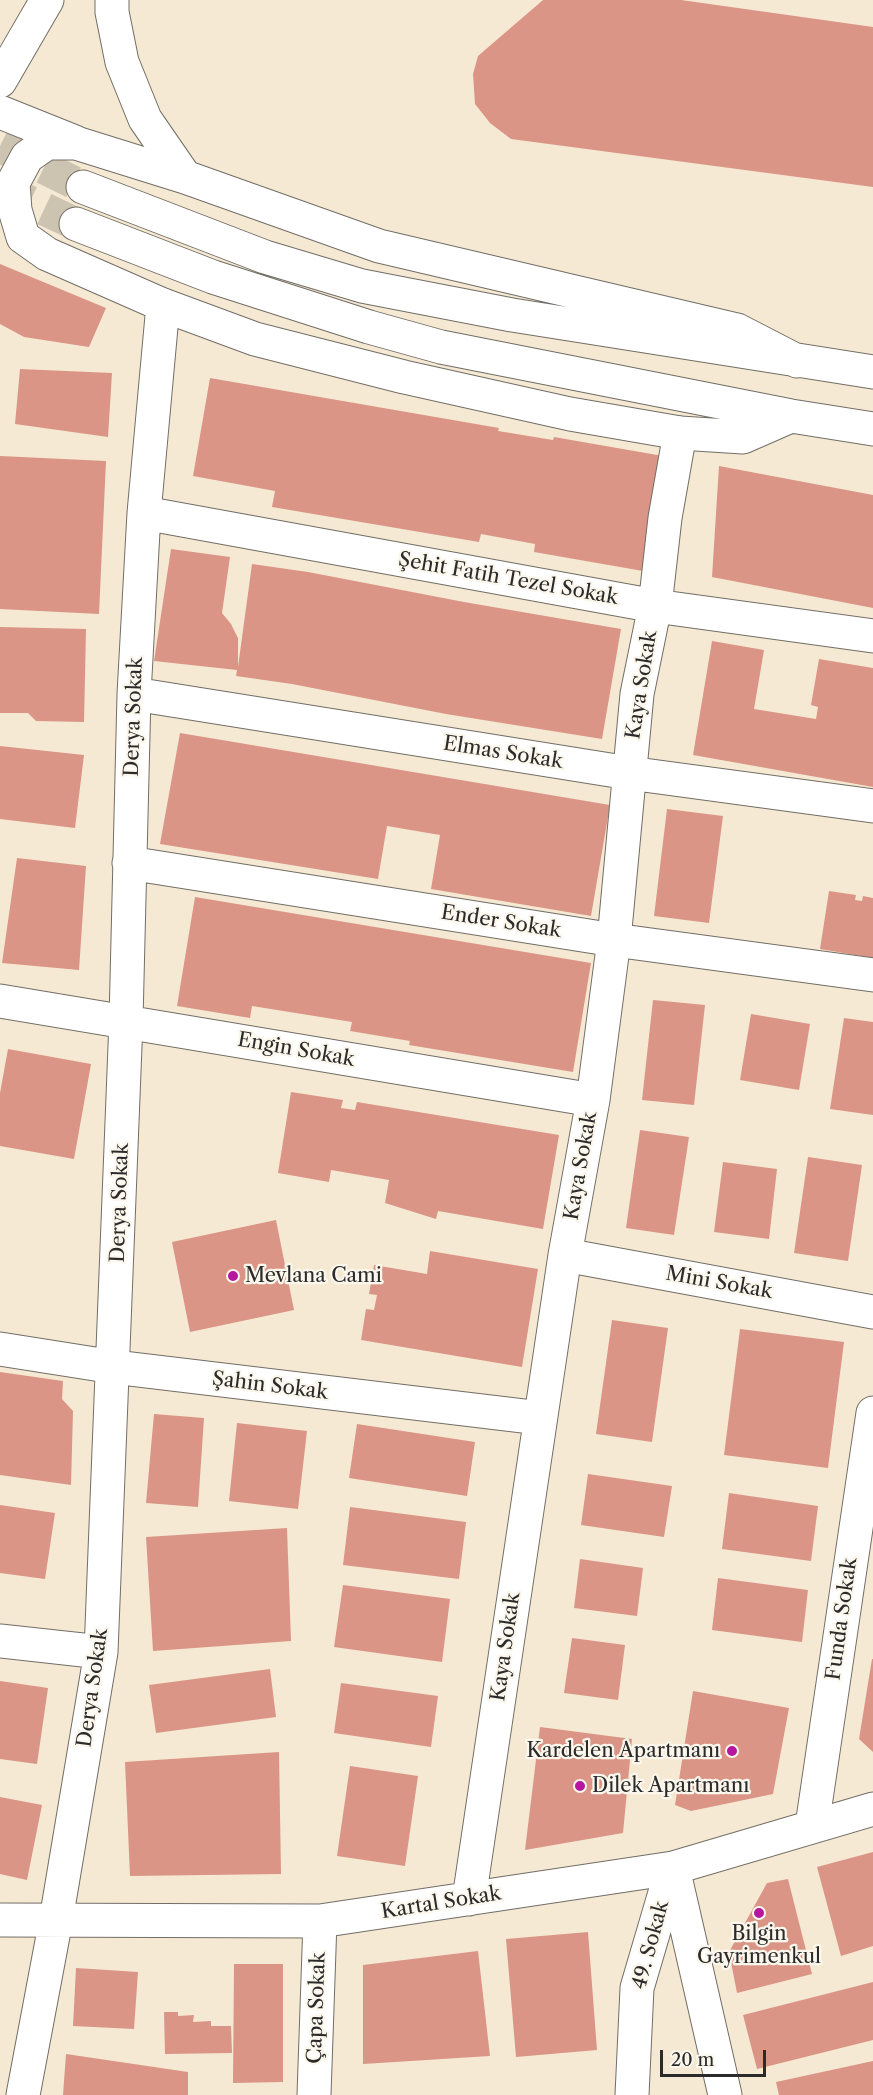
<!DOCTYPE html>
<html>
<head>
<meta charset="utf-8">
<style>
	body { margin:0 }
	#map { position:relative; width:873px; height:2095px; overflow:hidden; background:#f6e9d3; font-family:"Libre Caslon Text",serif }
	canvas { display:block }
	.scale { position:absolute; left:660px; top:2050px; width:106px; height:27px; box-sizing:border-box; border:3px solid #2b2b2b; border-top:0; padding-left:8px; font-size:18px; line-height:21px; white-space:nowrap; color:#2b2b2b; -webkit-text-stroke:4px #fbf7ec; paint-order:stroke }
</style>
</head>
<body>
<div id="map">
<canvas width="873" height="2095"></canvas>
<div class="scale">20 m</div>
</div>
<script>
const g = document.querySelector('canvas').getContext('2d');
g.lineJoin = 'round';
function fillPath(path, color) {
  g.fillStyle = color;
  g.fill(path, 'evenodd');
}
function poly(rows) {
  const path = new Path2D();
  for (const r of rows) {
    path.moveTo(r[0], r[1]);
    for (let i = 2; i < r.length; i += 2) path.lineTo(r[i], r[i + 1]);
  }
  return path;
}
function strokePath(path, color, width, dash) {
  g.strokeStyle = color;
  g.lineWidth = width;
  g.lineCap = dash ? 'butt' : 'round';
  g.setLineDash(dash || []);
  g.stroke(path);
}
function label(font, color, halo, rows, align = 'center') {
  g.font = font + ' "Libre Caslon Text",serif';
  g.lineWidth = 4.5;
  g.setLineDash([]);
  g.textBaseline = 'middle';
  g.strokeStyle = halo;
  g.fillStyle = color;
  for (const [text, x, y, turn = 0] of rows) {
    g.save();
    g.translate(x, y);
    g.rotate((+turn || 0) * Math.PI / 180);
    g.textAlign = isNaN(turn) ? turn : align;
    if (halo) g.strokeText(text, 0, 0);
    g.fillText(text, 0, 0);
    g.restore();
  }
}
const building = poly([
	[543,0,681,0,873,27,873,187,511,139,490,123,475,104,473,74,478,56],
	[0,264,106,308,89,347,24,337,0,324],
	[20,369,112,373,108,437,15,424],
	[210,378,499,428,498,431,553,440,554,437,663,456,643,571,534,552,535,544,481,534,479,542,272,507,275,491,193,476],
	[0,456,106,461,99,614,0,609],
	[719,466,873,495,873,608,712,577],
	[171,549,230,557,222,613,231,624,238,638,238,667,252,564,308,572,464,602,621,629,602,739,446,714,292,684,236,676,237,670,154,661],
	[0,627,86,629,84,722,36,721,28,713,0,713],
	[712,641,764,650,754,709,816,719,818,707,811,705,819,659,873,668,873,787,693,755],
	[180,733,610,805,591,916,431,889,440,835,387,826,378,879,160,844],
	[0,746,84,755,75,828,0,819],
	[667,809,723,816,709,923,654,916],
	[17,858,86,866,79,970,2,963],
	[829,891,856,895,855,900,862,901,863,896,873,898,873,958,820,949],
	[195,897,591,963,573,1072,409,1045,410,1041,350,1031,352,1022,252,1006,250,1018,177,1006],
	[653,1000,705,1005,694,1105,642,1100],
	[751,1014,810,1024,799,1090,740,1080],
	[844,1018,873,1022,873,1115,830,1109],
	[8,1049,91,1064,74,1159,0,1146,0,1093],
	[291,1092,343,1100,341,1108,355,1110,357,1102,559,1135,543,1229,438,1211,436,1219,385,1203,389,1180,331,1170,329,1182,278,1173],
	[640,1130,689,1137,674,1235,626,1228],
	[808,1157,862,1165,848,1261,794,1253],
	[723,1162,777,1169,769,1239,714,1232],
	[276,1220,294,1310,190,1332,172,1242],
	[430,1251,538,1269,522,1367,361,1340,366,1309,374,1310,377,1295,369,1294,374,1265,427,1274],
	[612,1320,668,1328,652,1442,596,1434],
	[740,1329,844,1342,828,1468,724,1455],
	[0,1372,63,1381,62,1399,73,1411,71,1485,0,1475],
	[154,1414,204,1418,198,1507,146,1503],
	[237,1423,307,1431,298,1509,229,1501],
	[357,1424,475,1442,467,1496,349,1478],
	[588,1474,672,1486,664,1537,581,1525],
	[729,1493,818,1506,811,1561,722,1549],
	[0,1505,55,1513,45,1579,0,1573],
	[350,1507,466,1522,459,1579,343,1565],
	[287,1528,291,1641,153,1651,146,1537],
	[580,1559,643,1568,637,1616,574,1608],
	[718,1578,808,1590,802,1642,712,1630],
	[343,1585,450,1599,442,1662,334,1647],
	[572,1638,625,1645,618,1700,564,1693],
	[872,1659,873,1659,873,1752,859,1739],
	[270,1669,276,1717,156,1733,149,1685],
	[0,1681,48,1688,37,1764,0,1759],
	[341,1683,438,1696,431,1747,334,1733],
	[693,1691,789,1708,773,1794,691,1811,675,1805],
	[540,1727,632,1739,623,1833,525,1850],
	[279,1752,281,1874,130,1876,125,1762],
	[350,1766,418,1776,405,1866,337,1856],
	[0,1797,42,1805,27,1880,0,1874],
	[873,1852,873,1946,841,1956,817,1867],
	[788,1879,812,1974,737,1993,729,1952,767,1883],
	[588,1932,597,2050,516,2057,506,1939],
	[478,1951,490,2056,363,2064,363,1965],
	[234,1964,283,1964,283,2082,233,2083],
	[76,1968,138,1972,134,2029,73,2026],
	[873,1982,873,2040,757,2069,743,2015],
	[164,2012,178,2012,178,2016,194,2015,193,2022,211,2021,211,2026,231,2026,232,2053,165,2054],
	[66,2054,188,2072,188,2095,63,2095],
	[873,2061,873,2095,779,2095,776,2082]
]);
const majorTunnel = poly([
	[0,146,83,187],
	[0,188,76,224]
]);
const minor = poly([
	[0,81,47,0],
	[144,513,655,606,873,636],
	[134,694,629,773,873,806],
	[129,863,614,940,873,975],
	[0,1001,593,1100],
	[565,1255,873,1312],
	[0,1349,114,1367,540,1418],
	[0,1641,101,1652],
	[812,1826,873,1413],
	[673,1868,725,2095],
	[469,1899,565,1255,593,1100,614,940,637,694,655,606,665,518,680,433],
	[0,1920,320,1921,673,1868,873,1809],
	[23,2095,56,1920,101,1652,126,1021,134,694,144,513,163,305],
	[314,2095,320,1921],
	[632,2095,637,1988,672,1869]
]);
const major = poly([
	[112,0,112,12,122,62,145,119,185,177,379,246,737,330,797,361],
	[0,112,75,142],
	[185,177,76,143,47,143,27,157,13,183,15,210,23,237,47,254,163,305,255,339,404,377,570,414,680,433,743,437,791,416],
	[83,187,265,257,362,286,512,315,873,372],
	[76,224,213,277,369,327,441,347,791,416,873,429]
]);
const markers = [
	[233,1276,6,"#b5179e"],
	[732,1751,6,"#b5179e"],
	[580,1786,6,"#b5179e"],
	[759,1913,6,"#b5179e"]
];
const streetNames = [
	["Şehit Fatih Tezel Sokak",508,579,10],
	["Kaya Sokak",642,685,-81],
	["Derya Sokak",134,717,-88],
	["Elmas Sokak",503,753,9],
	["Ender Sokak",501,922,9],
	["Engin Sokak",296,1050,10],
	["Kaya Sokak",581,1166,-80],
	["Derya Sokak",120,1203,-88],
	["Mini Sokak",719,1283,10],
	["Şahin Sokak",270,1386,7],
	["Funda Sokak",842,1619,-82],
	["Kaya Sokak",506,1647,-82],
	["Derya Sokak",93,1688,-82],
	["Kartal Sokak",441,1903,-9],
	["49. Sokak",651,1945,-75],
	["Çapa Sokak",317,2008,-88]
];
const poiNames = [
	["Mevlana Cami",245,1276],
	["Kardelen Apartmanı",720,1751,"right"],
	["Dilek Apartmanı",592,1786],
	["Bilgin",759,1934,"center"],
	["Gayrimenkul",759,1957,"center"]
];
fillPath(building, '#da9586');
strokePath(majorTunnel, '#cdc3b1', 33, [33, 16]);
strokePath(minor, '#726e66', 35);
strokePath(major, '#726e66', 35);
strokePath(minor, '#fff', 33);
strokePath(major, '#fff', 33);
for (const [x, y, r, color] of markers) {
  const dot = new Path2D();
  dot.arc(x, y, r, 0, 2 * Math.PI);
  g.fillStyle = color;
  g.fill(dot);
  strokePath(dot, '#fbf7ec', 2);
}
label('20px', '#2b2b2b', '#fbf7ec', streetNames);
label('20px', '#2b2b2b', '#fbf7ec', poiNames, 'left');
</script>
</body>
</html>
